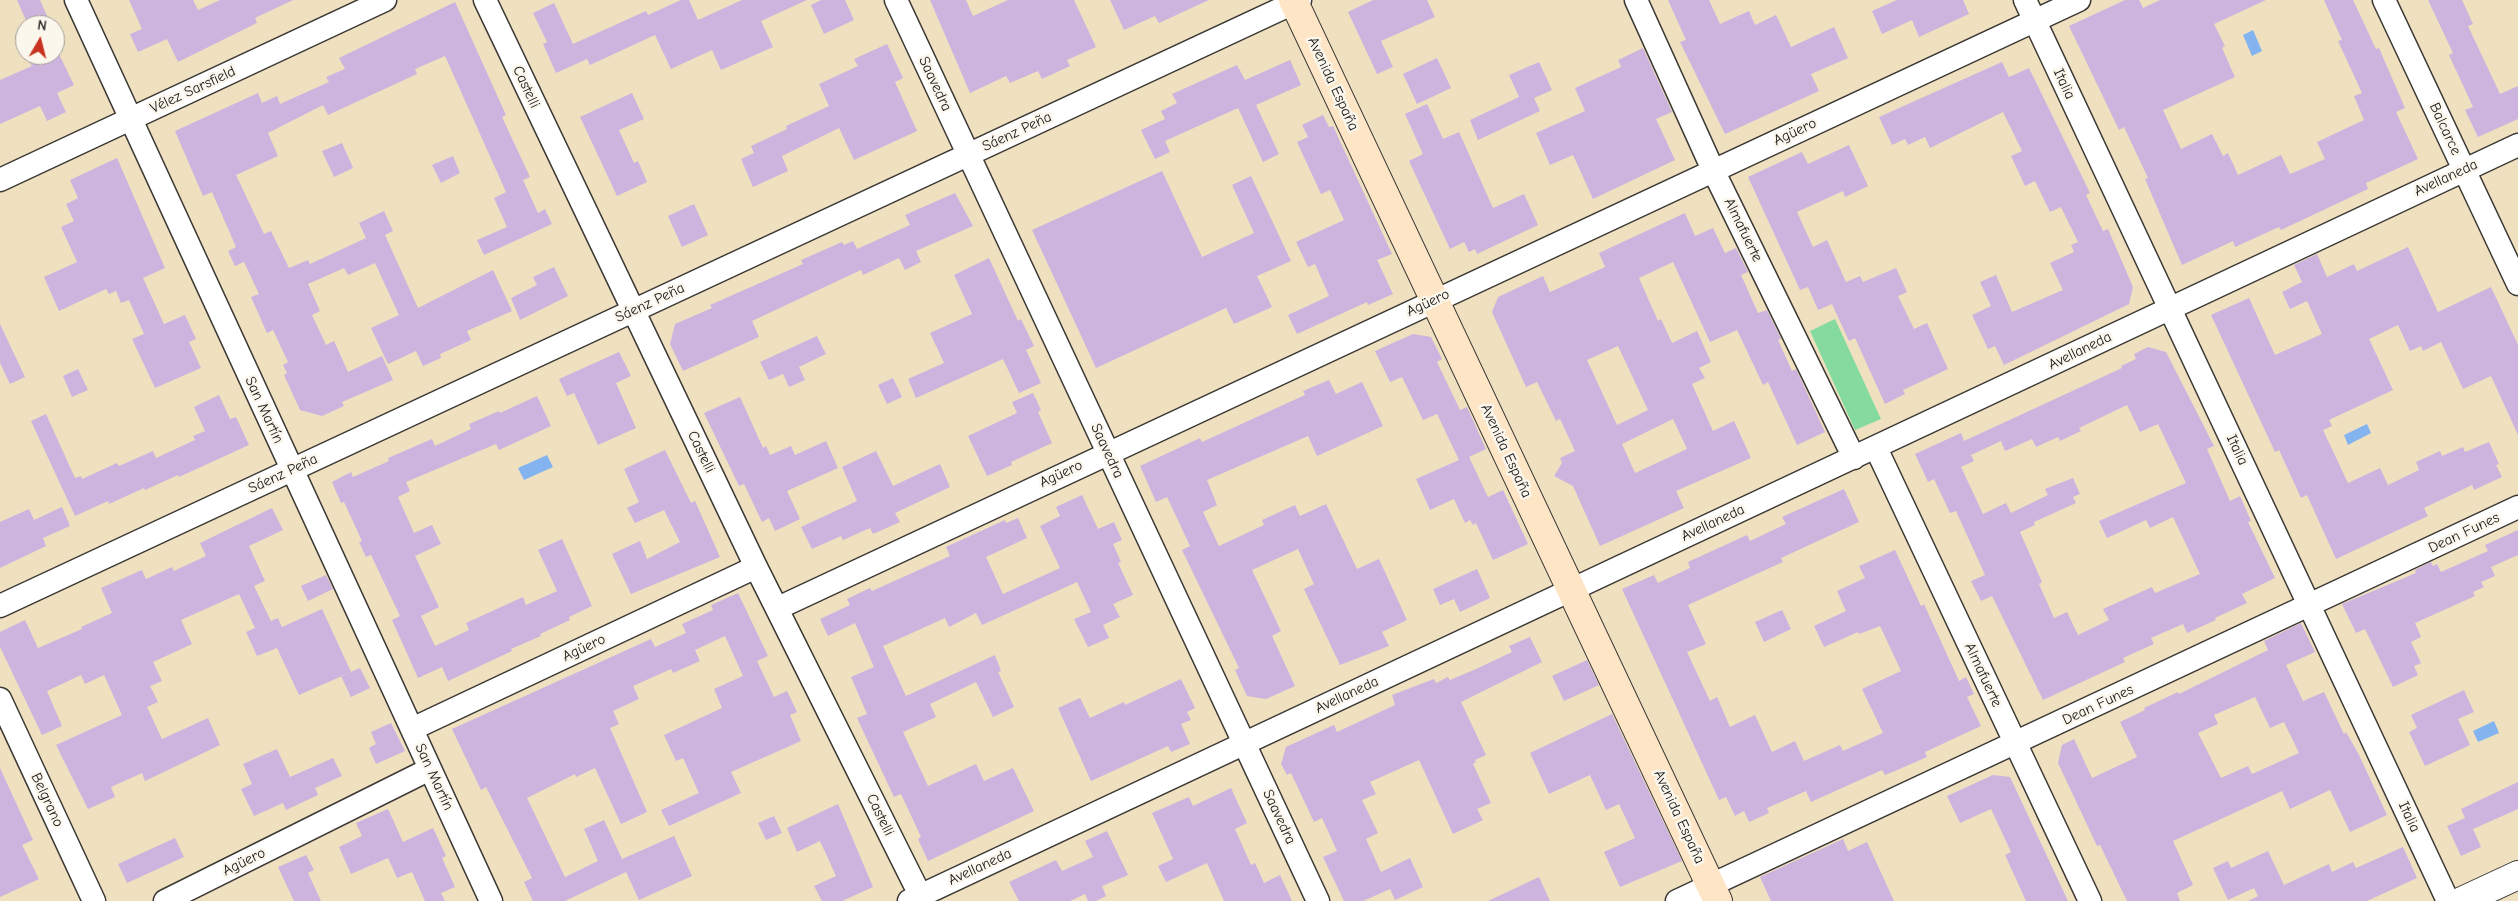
<!DOCTYPE html>
<html>
<head>
<meta charset="utf-8">
<style>
	body { margin:0 }
	#map { position:relative; width:2518px; height:901px; overflow:hidden; background:#efe0c0; font-family:"Comic Neue",sans-serif }
	canvas { display:block }
	.north { position:absolute; left:15px; top:15px; width:50px; height:50px; box-sizing:border-box; background:#fbf7ec; border:1px solid #a29f99; border-radius:50%; rotate:8deg; font-size:14px; font-weight:700; line-height:20px; text-align:center; color:#1c1c1c }
	.north::after { content:''; display:block; margin:auto; width:18px; height:22px; background:#c8321e; clip-path:polygon(50% 0,100% 100%,50% 72%,0 100%) }
</style>
</head>
<body>
<div id="map">
<canvas width="2518" height="901"></canvas>
<div class="north">N</div>
</div>
<script>
const g = document.querySelector('canvas').getContext('2d');
g.lineJoin = 'round';
function fillPath(path, color) {
  g.fillStyle = color;
  g.fill(path, 'evenodd');
}
function poly(rows) {
  const path = new Path2D();
  for (const r of rows) {
    path.moveTo(r[0], r[1]);
    for (let i = 2; i < r.length; i += 2) path.lineTo(r[i], r[i + 1]);
  }
  return path;
}
function strokePath(path, color, width, dash) {
  g.strokeStyle = color;
  g.lineWidth = width;
  g.lineCap = dash ? 'butt' : 'round';
  g.setLineDash(dash || []);
  g.stroke(path);
}
function label(font, color, halo, rows, align = 'center') {
  g.font = font + ' "Comic Neue",sans-serif';
  g.lineWidth = 5;
  g.setLineDash([]);
  g.textBaseline = 'middle';
  g.strokeStyle = halo;
  g.fillStyle = color;
  for (const [text, x, y, turn = 0] of rows) {
    g.save();
    g.translate(x, y);
    g.rotate((+turn || 0) * Math.PI / 180);
    g.textAlign = isNaN(turn) ? turn : align;
    if (halo) g.strokeText(text, 0, 0);
    g.fillText(text, 0, 0);
    g.restore();
  }
}
const green = poly([
	[1835,319,1881,419,1855,430,1810,331]
]);
const water = poly([
	[2253,30,2262,51,2252,56,2243,35],
	[2367,424,2371,433,2348,445,2344,435],
	[547,455,553,467,524,480,518,468],
	[2494,721,2499,733,2478,742,2473,731]
]);
const building = poly([
	[17,0,40,0,51,25,28,25],
	[129,0,193,0,198,10,220,0,293,0,255,18,257,23,178,62,167,39,138,52,130,34,142,29],
	[681,0,689,0,698,20,742,0,807,0,761,21,773,47,721,70,712,50,671,69,655,35,590,65,587,59,556,73,543,44,547,42,533,13,554,3,573,44,646,11,648,15],
	[821,0,845,0,854,20,824,34,811,5],
	[930,0,966,0,973,16,1008,0,1074,0,1096,47,1067,60,1070,66,1042,79,1038,71,1010,83,1006,76,970,93],
	[1110,0,1209,0,1159,23,1155,16,1124,30],
	[1373,0,1427,0,1435,17,1381,41,1393,67,1377,74,1348,12],
	[1668,0,1709,0,1720,24,1749,11,1755,25,1776,15,1791,47,1834,27,1848,58,1811,74,1819,91,1725,134,1680,42,1686,40],
	[1897,0,1963,0,1969,14,1919,37,1912,20,1882,34,1872,11],
	[2125,0,2139,0,2143,8,2160,0,2266,0,2214,24,2225,46,2222,48,2235,77,2163,110,2181,149,2212,134,2223,156,2228,153,2238,175,2281,155,2290,174,2325,159,2317,142,2364,120,2354,96,2362,93,2338,41,2342,40,2324,0,2353,0,2376,49,2379,48,2405,108,2396,112,2418,159,2366,183,2368,189,2281,230,2279,227,2235,247,2233,241,2182,265,2145,179,2148,178,2124,127,2119,130,2069,26],
	[2428,0,2462,0,2473,24,2468,26,2500,94,2518,86,2518,119,2478,137,2465,110,2473,107,2449,55,2453,53],
	[455,2,506,115,502,117,530,177,523,180,538,213,545,209,552,224,484,255,477,240,507,227,494,198,506,192,445,56,415,69,417,74,328,115,323,105,268,133,278,156,236,175,264,234,271,231,289,268,308,260,310,264,366,238,359,223,384,211,393,231,385,235,418,308,493,270,512,311,467,331,471,340,440,354,441,358,423,366,416,351,388,364,371,328,399,315,375,263,348,275,344,268,308,284,320,311,312,315,326,345,334,341,348,372,382,356,393,380,342,402,344,406,322,416,300,410,284,375,287,373,283,365,288,362,273,330,267,333,251,297,259,294,244,262,235,266,228,251,236,247,212,192,203,196,175,131,258,93,262,103,277,96,280,104,329,82,326,77,345,69,339,58],
	[887,44,903,78,895,82,917,131,854,160,839,128,782,156,788,171,753,187,741,159,754,153,751,146,787,129,786,126,829,106,819,84,858,66,854,59],
	[55,46,74,85,57,93,66,112,47,121,40,106,0,124,0,80,32,66,28,59,36,55,55,55],
	[1643,48,1672,112,1656,119,1675,160,1593,199,1573,155,1550,165,1536,133,1585,111,1575,88,1621,67,1618,60],
	[1437,58,1451,88,1417,104,1403,74],
	[1290,60,1301,85,1256,105,1279,154,1263,162,1238,108,1165,141,1170,152,1155,159,1141,130,1165,119,1161,111,1177,103,1172,94,1237,65,1245,80],
	[1539,62,1552,90,1534,98,1540,111,1478,140,1470,120,1519,97,1509,75],
	[2002,62,2009,77,2029,68,2090,193,2086,195,2103,231,2108,229,2133,287,2129,304,2004,365,1995,346,1988,349,1972,315,1991,306,1980,282,1996,275,2012,312,2063,290,2050,263,2074,252,2071,245,2078,242,2061,207,2050,212,2035,181,2025,186,2011,156,2022,151,2003,112,1930,148,1925,137,1908,145,1905,139,1892,145,1879,117],
	[632,93,644,119,619,130,634,163,638,161,647,182,617,196,580,117],
	[1427,104,1443,139,1459,132,1493,208,1524,194,1538,225,1477,254,1475,249,1469,252,1464,242,1450,249,1409,161,1423,154,1405,114],
	[1323,115,1329,127,1333,126,1392,254,1377,260,1393,294,1368,305,1367,302,1297,334,1288,315,1329,296,1315,264,1308,267,1296,242,1344,220,1330,190,1321,194,1297,142,1308,137,1302,125],
	[342,143,353,168,334,177,322,151],
	[1849,145,1868,186,1845,197,1843,191,1797,212,1813,247,1827,240,1846,282,1860,276,1863,282,1896,268,1907,292,1898,296,1914,329,1927,323,1948,369,1903,390,1905,394,1885,404,1855,338,1849,341,1832,304,1818,310,1808,287,1800,290,1748,177,1802,152,1808,164],
	[453,156,460,173,441,183,432,165],
	[117,158,165,268,143,278,164,324,185,315,196,339,189,342,201,368,155,388,132,339,144,334,129,300,121,303,116,291,109,294,106,289,59,311,44,277,77,262,61,227,74,221,66,204,78,198,70,180],
	[1162,171,1202,257,1254,233,1232,185,1251,176,1291,261,1257,276,1272,307,1234,324,1226,308,1096,368,1032,230],
	[955,193,973,226,916,251,921,262,905,270,899,258,863,275,861,270,752,321,759,337,683,371,670,344,675,324,712,308,710,305,803,264,801,260,842,242,844,245,853,241,857,249,910,225,905,215],
	[694,204,708,235,682,247,668,216],
	[1685,213,1695,236,1713,228,1725,253,1736,248,1748,272,1741,275,1758,313,1767,310,1781,339,1778,340,1792,371,1796,369,1825,432,1797,445,1768,382,1763,385,1737,330,1710,342,1673,262,1639,278,1658,321,1661,319,1672,343,1697,331,1711,362,1699,368,1705,378,1692,384,1713,431,1734,421,1751,458,1676,491,1684,508,1600,546,1573,486,1554,476,1562,463,1560,458,1575,451,1560,419,1556,421,1537,382,1526,387,1492,312,1498,297,1543,276,1550,292,1605,267,1599,253],
	[1618,346,1648,410,1617,425,1587,360],
	[1673,419,1687,449,1635,473,1622,444],
	[2408,247,2438,312,2491,287,2518,345,2518,435,2491,376,2463,389,2441,342,2423,351,2421,346,2410,351,2398,325,2369,339,2393,390,2329,420,2332,426,2323,430,2348,483,2380,468,2388,485,2419,470,2416,462,2440,451,2442,456,2463,447,2465,452,2489,442,2499,464,2496,465,2502,477,2474,490,2472,485,2424,508,2428,516,2336,559,2307,495,2301,498,2279,450,2275,452,2211,315,2249,298,2275,355,2322,334,2307,301,2290,309,2282,292,2302,282,2294,265,2317,254,2327,277,2354,264,2357,271],
	[989,258,1018,321,1021,319,1034,346,1026,350,1041,383,1019,393,1003,359,916,398,908,379,944,363,930,333,972,314,954,275],
	[554,267,568,296,520,320,511,298,537,285,533,277],
	[0,324,25,377,10,384,0,363],
	[1413,334,1431,337,1442,359,1437,362,1460,410,1467,407,1486,449,1469,457,1488,497,1503,490,1528,544,1493,560,1476,523,1473,525,1470,520,1465,523,1454,499,1430,510,1416,479,1459,460,1437,414,1423,420,1402,377,1390,382,1375,351],
	[817,336,826,354,799,367,805,380,789,387,783,374,769,380,760,362],
	[2148,347,2166,352,2214,446,2207,449,2230,501,2240,496,2251,521,2248,522,2275,578,2242,594,2247,603,2215,618,2216,620,2187,633,2183,624,2151,638,2154,644,2123,658,2125,662,2043,700,1992,596,1981,601,1971,581,1985,575,1956,511,1950,513,1934,479,1928,482,1915,454,1961,433,1964,441,2122,368,2121,366,2136,359,2134,354],
	[2127,405,2140,432,2158,424,2186,483,2099,521,2107,538,2146,520,2150,528,2173,517,2200,574,2155,593,2152,587,2103,609,2109,620,2078,635,2067,612,2054,618,2039,584,2042,582,2020,532,2035,525,2034,522,2076,503,2073,497,2080,494,2073,478,2045,489,2048,495,2011,513,2006,503,1983,514,1961,467,1974,461,1971,455,2001,441,2005,451,2032,439,2036,447,2058,437,2060,441,2081,431,2079,428],
	[619,352,631,376,616,383,636,428,598,445,574,393,567,396,559,379],
	[78,369,88,390,72,397,63,376],
	[893,378,902,397,887,404,878,385],
	[1329,380,1336,394,1362,382,1383,426,1317,456,1308,436,1207,480,1217,505,1203,512,1219,546,1264,525,1262,520,1295,505,1300,516,1326,504,1357,569,1379,559,1407,620,1382,632,1389,646,1340,665,1304,589,1314,584,1298,549,1252,570,1281,631,1272,636,1295,686,1266,699,1247,696,1235,670,1239,668,1182,550,1190,546,1167,497,1156,502,1140,466,1200,438,1202,442,1305,395,1303,391],
	[1033,393,1041,410,1038,412,1052,443,1011,462,1012,465,987,476,968,436,1017,413,1012,402],
	[219,395,230,419,236,417,249,445,179,477,178,475,145,490,144,488,109,504,108,501,75,516,31,421,46,414,75,478,81,476,82,479,117,463,119,466,153,451,156,458,195,440,193,436,205,431,194,407],
	[537,396,551,426,499,450,496,444,406,482,410,491,398,497,414,533,432,525,441,544,415,556,439,607,421,616,435,646,469,630,466,623,523,597,526,605,557,591,538,550,562,539,592,606,569,617,570,620,540,634,541,636,511,649,512,651,448,681,442,667,418,678,392,620,400,616,371,555,366,557,359,542,362,541,344,502,341,503,332,482,351,472,353,477,389,461,388,458,432,439,435,446,471,429,469,424,499,411,500,413],
	[740,397,763,448,766,446,770,455,791,446,795,455,826,441,838,468,787,491,800,519,775,531,769,518,762,522,744,484,739,486,704,413],
	[665,450,691,503,695,501,720,557,631,594,612,554,640,541,647,559,680,542,664,510,635,523,627,508,639,502,624,469],
	[876,451,893,486,940,464,950,487,895,513,900,522,873,534,870,528,843,540,841,536,812,549,801,527,857,501,842,467],
	[1844,489,1859,522,1781,558,1783,562,1688,605,1706,644,1687,652,1710,701,1717,697,1730,727,1755,715,1772,752,1795,741,1804,761,1840,745,1843,751,1883,733,1862,689,1901,671,1880,626,1859,634,1858,632,1824,647,1814,626,1846,611,1837,591,1865,578,1859,566,1895,550,1921,606,1924,604,1959,681,1966,677,1974,694,1967,697,1981,726,1925,752,1927,757,1895,771,1885,775,1882,770,1811,802,1806,791,1767,808,1769,813,1749,822,1744,811,1735,816,1726,797,1719,800,1622,589,1654,575,1658,583,1690,568,1688,562,1747,535,1750,541,1786,524,1782,517],
	[1082,495,1098,529,1114,522,1122,540,1113,544,1121,562,1118,563,1133,595,1113,604,1120,617,1103,625,1109,638,1088,647,1074,619,1091,612,1077,582,982,625,976,613,949,627,945,618,883,646,906,696,995,655,1001,671,998,672,1014,707,993,717,976,682,930,704,936,717,903,732,928,786,976,764,984,781,1013,768,1034,811,928,861,918,839,921,837,901,794,894,797,857,718,867,714,851,677,874,667,855,623,828,636,820,619,850,605,847,599,870,588,872,591,950,556,946,547,1005,520,1006,523,1018,518,1027,538,986,557,1003,594,1060,568,1040,526,1060,516,1056,507],
	[62,507,70,526,43,538,46,546,0,568,0,522,29,509,34,520],
	[272,508,283,530,249,546,265,581,254,586,271,621,278,618,282,627,322,609,351,672,299,695,277,648,257,656,246,632,255,628,239,594,181,620,192,644,153,662,162,681,150,686,158,702,147,707,162,739,208,718,220,745,145,781,142,773,111,787,115,797,88,809,56,745,122,715,104,675,85,684,81,675,47,691,62,726,42,735,0,647,0,632,25,620,38,648,82,629,81,627,112,613,101,588,142,570,146,579,172,567,174,571,206,556,200,543],
	[2518,530,2518,555,2491,567,2495,576,2481,582,2484,587,2473,592,2475,596,2415,623,2421,637,2411,642,2421,663,2414,666,2418,675,2393,687,2365,629,2356,633,2342,604,2416,573,2415,570,2431,562,2433,566,2437,564,2441,572,2488,551,2485,545],
	[1477,569,1490,598,1460,612,1454,599,1440,605,1433,589],
	[326,575,333,589,308,601,301,586],
	[738,593,768,656,757,661,774,697,787,691,797,712,790,715,801,741,731,772,741,793,669,826,661,810,699,793,683,758,676,761,664,735,722,708,714,689,743,676,725,636,695,650,700,661,673,673,671,669,633,686,639,699,613,711,619,724,610,728,647,812,621,824,595,768,576,777,575,774,527,798,565,877,598,861,584,829,604,820,622,859,674,836,692,876,639,900,626,872,565,901,533,901,524,882,532,878,486,787,481,790,452,729,651,639,655,647,686,633,682,624,713,610,711,605],
	[1782,610,1791,629,1764,642,1755,622],
	[2301,623,2315,652,2286,665,2303,701,2324,692,2344,734,2346,732,2359,755,2387,815,2350,832,2330,790,2290,809,2282,791,2173,841,2193,885,2177,893,2180,901,2127,901,2100,845,2097,846,2058,763,2062,745,2074,739,2092,778,2137,757,2120,722,2145,710,2144,708,2178,692,2179,694,2268,650,2264,641],
	[2255,697,2270,728,2284,722,2299,753,2252,774,2248,766,2221,778,2198,733,2218,724,2214,715],
	[1530,637,1542,662,1461,702,1486,755,1475,760,1476,762,1473,764,1491,803,1477,809,1483,820,1453,834,1419,760,1370,782,1376,794,1362,800,1378,833,1366,839,1381,872,1410,858,1423,887,1395,900,1390,889,1363,901,1344,901,1323,857,1337,851,1322,818,1314,822,1291,773,1287,775,1281,764,1286,747,1334,725,1337,732,1395,705,1392,695,1434,679,1436,683,1448,677,1450,680,1476,669,1512,652,1509,646],
	[1587,660,1599,685,1564,701,1552,676],
	[360,668,370,688,351,697,341,676],
	[1181,679,1195,708,1187,712,1191,720,1181,724,1190,744,1171,752,1168,746,1091,781,1058,708,1080,698,1090,718,1124,702,1125,705],
	[2464,690,2474,712,2458,719,2470,745,2425,766,2409,732,2417,728,2411,715],
	[1612,714,1682,861,1620,887,1604,852,1635,838,1619,804,1606,810,1590,775,1549,794,1530,753],
	[391,723,405,751,376,764,369,748,376,744,371,732],
	[277,749,290,777,333,758,342,776,315,788,318,795,286,810,283,803,254,816,241,789,252,784,243,764],
	[0,768,33,840,22,845,39,879,0,897],
	[1993,775,2010,777,2068,901,2026,901,2005,855,2011,852,1991,809,1960,823,1947,796],
	[2518,782,2518,809,2473,829,2481,847,2461,856,2447,826,2465,818,2461,809],
	[1231,788,1247,823,1235,829,1251,865,1255,863,1264,883,1280,875,1292,901,1224,901,1207,863,1166,882,1158,866,1173,859,1152,813,1189,797,1193,806],
	[838,804,873,887,842,901,822,901,814,886,836,876,820,841,797,852,787,828],
	[388,809,403,842,433,828,446,856,442,858,455,887,441,893,445,901,425,901,412,872,397,878,388,858,351,874,339,847,362,836,356,823],
	[774,816,782,833,766,840,758,823],
	[1107,831,1128,875,1102,886,1106,896,1096,901,1088,901,1085,894,1070,901,1019,901,1009,882,1056,860,1062,871,1093,857,1085,841],
	[175,838,184,857,127,883,118,864],
	[1843,839,1848,851,1867,842,1894,901,1771,901,1760,877],
	[2403,847,2417,878,2367,901,2248,901,2258,896,2254,888,2228,900,2213,868,2228,861,2231,868,2268,851,2284,885,2329,864,2332,872,2353,862,2356,868],
	[306,855,314,870,308,873,321,901,294,901,278,867],
	[1539,877,1550,901,1488,901]
]);
const minor = poly([
	[76,0,491,901],
	[485,0,756,567,923,901],
	[896,0,1318,901],
	[1636,0,1713,170,1854,458],
	[2025,0,2448,901],
	[2384,0,2518,284],
	[0,180,385,0],
	[1876,448,2090,901],
	[0,606,1300,0],
	[778,608,2079,0],
	[0,699,94,901],
	[412,729,756,567],
	[165,901,430,769],
	[909,901,2518,145],
	[1677,901,2518,507]
]);
const tertiary = poly([
	[2462,901,2518,875]
]);
const secondary = poly([
	[1293,0,1718,901]
]);
const streetNames = [
	["Saavedra",935,84,65],
	["Avenida España",1333,84,65],
	["Italia",2064,84,65],
	["Castelli",526,87,65],
	["Vélez Sarsfield",193,90,-25],
	["Balcarce",2445,129,65],
	["Sáenz Peña",1017,132,-25],
	["Agüero",1795,132,-25],
	["Avellaneda",2446,178,-25],
	["Almafuerte",1743,230,64],
	["Sáenz Peña",650,303,-25],
	["Agüero",1428,303,-25],
	["Avellaneda",2080,351,-26],
	["San Martín",264,410,65],
	["Italia",2237,450,65],
	["Saavedra",1107,451,65],
	["Avenida España",1506,451,65],
	["Castelli",701,452,64],
	["Sáenz Peña",283,474,-25],
	["Agüero",1061,474,-25],
	["Avellaneda",1713,523,-25],
	["Dean Funes",2464,533,-25],
	["Agüero",584,648,-25],
	["Almafuerte",1983,675,65],
	["Avellaneda",1347,695,-25],
	["Dean Funes",2098,705,-25],
	["San Martín",434,777,65],
	["Belgrano",47,800,65],
	["Castelli",880,815,64],
	["Saavedra",1279,817,65],
	["Avenida España",1679,817,65],
	["Italia",2409,817,65],
	["Agüero",244,862,-26],
	["Avellaneda",980,867,-25]
];
fillPath(green, '#85db9f');
fillPath(water, '#83b4ef');
fillPath(building, '#ccb4df');
strokePath(minor, '#3c3935', 25);
strokePath(tertiary, '#3c3935', 30);
strokePath(secondary, '#3c3935', 30);
strokePath(minor, '#fff', 22);
strokePath(tertiary, '#fff', 28);
strokePath(secondary, '#fde5c5', 28);
label('15px', '#1c1c1c', '#fbf7ec', streetNames);
</script>
</body>
</html>
